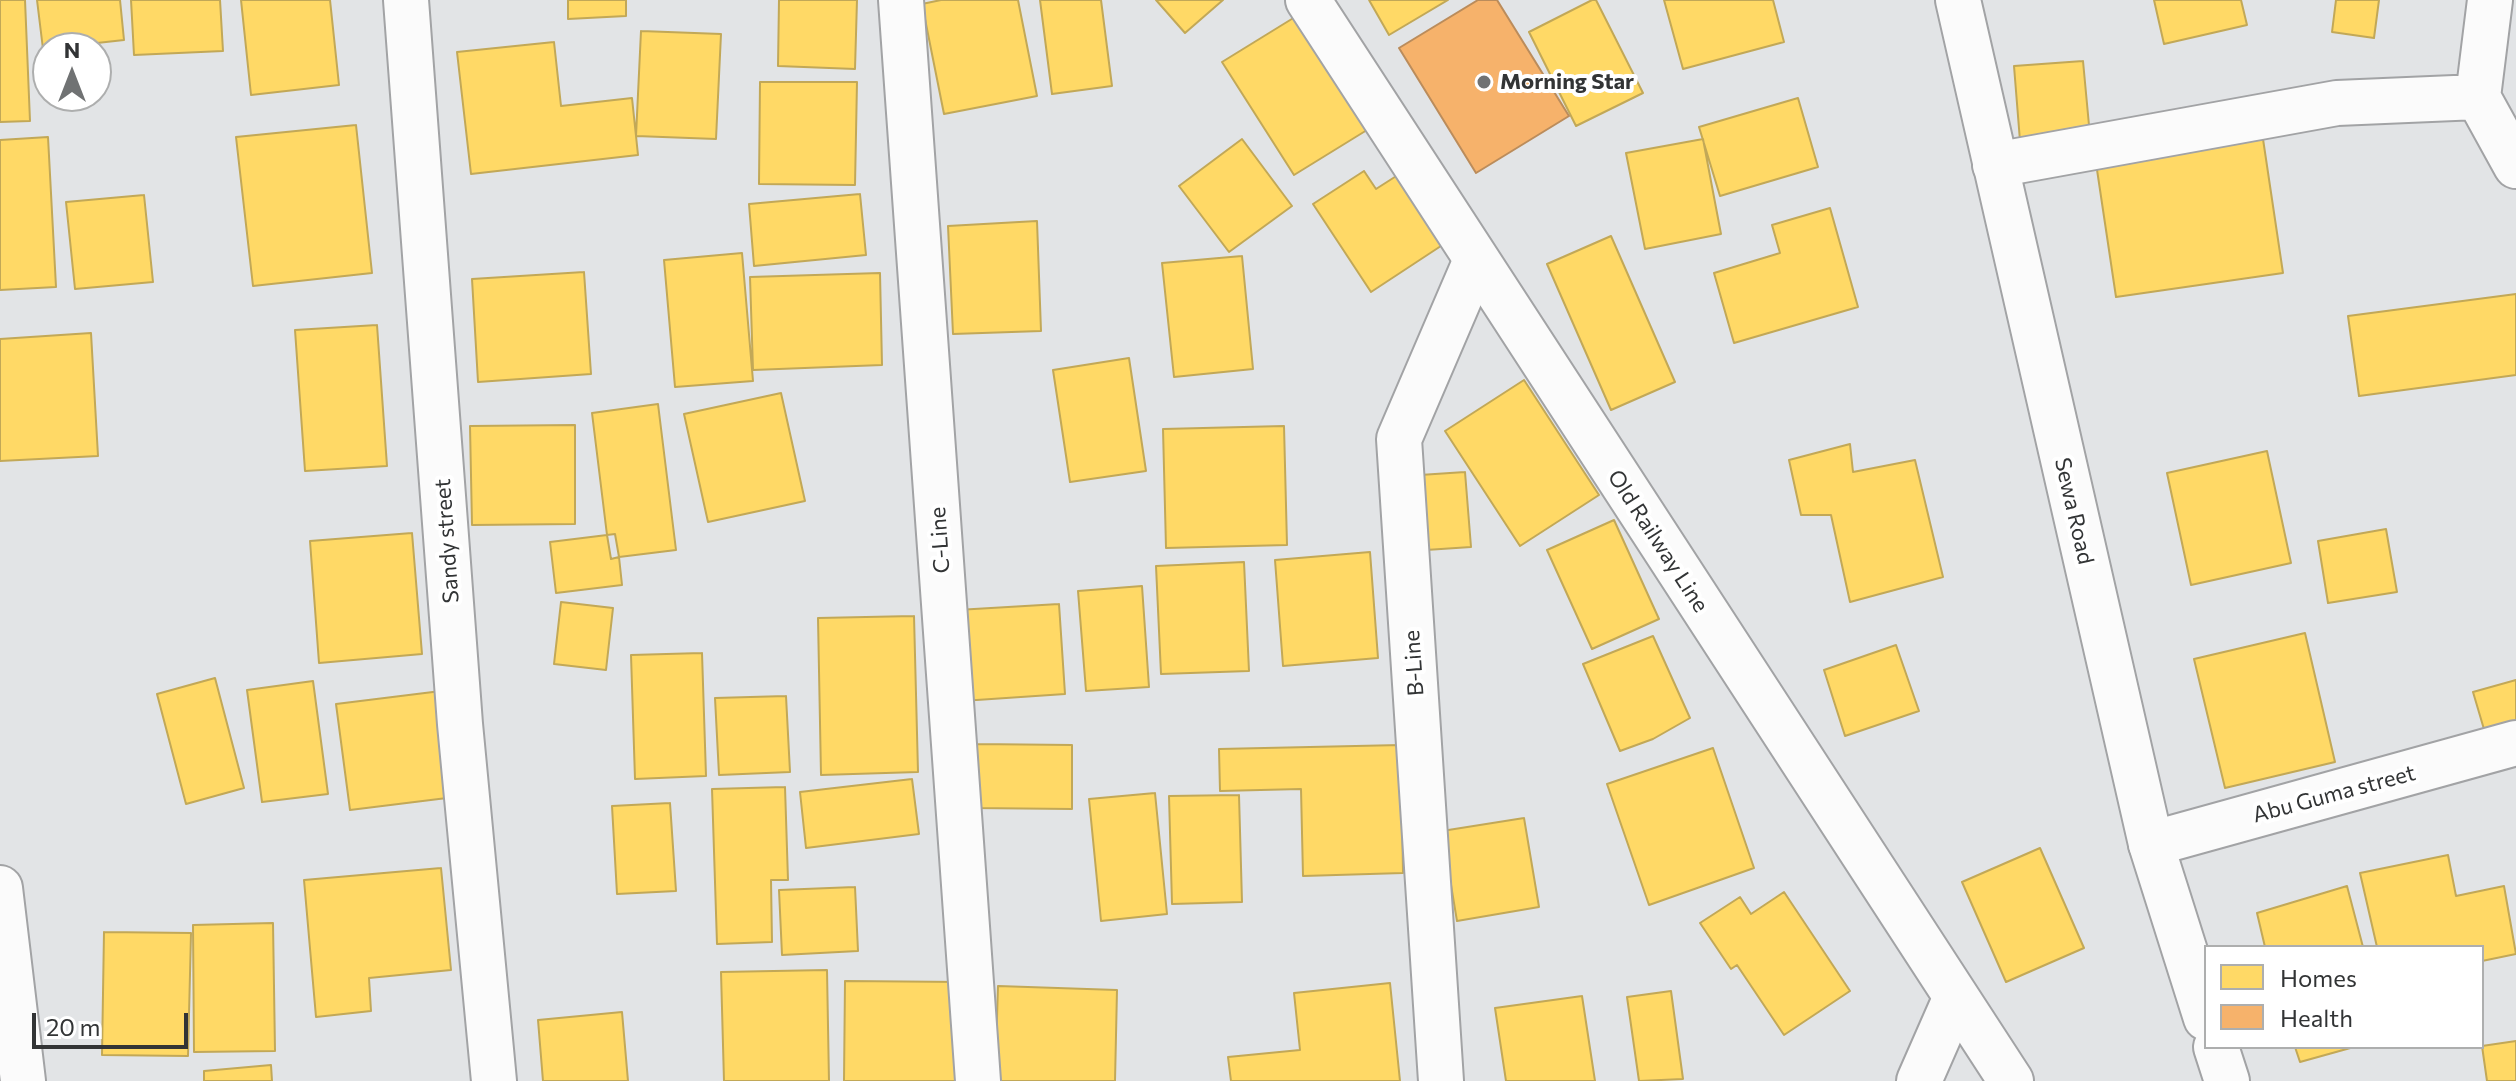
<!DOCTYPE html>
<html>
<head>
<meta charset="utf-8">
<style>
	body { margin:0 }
	#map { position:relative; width:2516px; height:1081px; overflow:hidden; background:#e2e4e6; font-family:Commissioner,sans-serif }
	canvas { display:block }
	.legend { position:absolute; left:2204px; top:945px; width:280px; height:104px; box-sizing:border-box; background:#fff; border:2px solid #adaeae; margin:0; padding:10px 14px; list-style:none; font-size:24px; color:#323435 }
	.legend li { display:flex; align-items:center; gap:16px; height:40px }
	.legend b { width:40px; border:2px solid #adaeae }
	.north { position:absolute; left:32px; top:32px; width:80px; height:80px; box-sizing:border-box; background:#fff; border:2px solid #adaeae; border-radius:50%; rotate:0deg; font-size:22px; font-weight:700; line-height:32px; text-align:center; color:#323435 }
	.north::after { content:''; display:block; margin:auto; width:28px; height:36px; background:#707273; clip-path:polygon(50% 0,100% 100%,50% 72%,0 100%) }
	.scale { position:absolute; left:32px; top:1013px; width:156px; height:36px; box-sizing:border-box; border:4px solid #323435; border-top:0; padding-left:10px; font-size:24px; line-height:28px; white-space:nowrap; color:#323435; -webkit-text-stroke:6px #fff; paint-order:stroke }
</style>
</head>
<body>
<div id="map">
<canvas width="2516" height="1081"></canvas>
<ul class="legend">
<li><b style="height:22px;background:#ffd966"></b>Homes</li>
<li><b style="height:22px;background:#f6b26b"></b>Health</li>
</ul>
<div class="north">N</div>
<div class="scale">20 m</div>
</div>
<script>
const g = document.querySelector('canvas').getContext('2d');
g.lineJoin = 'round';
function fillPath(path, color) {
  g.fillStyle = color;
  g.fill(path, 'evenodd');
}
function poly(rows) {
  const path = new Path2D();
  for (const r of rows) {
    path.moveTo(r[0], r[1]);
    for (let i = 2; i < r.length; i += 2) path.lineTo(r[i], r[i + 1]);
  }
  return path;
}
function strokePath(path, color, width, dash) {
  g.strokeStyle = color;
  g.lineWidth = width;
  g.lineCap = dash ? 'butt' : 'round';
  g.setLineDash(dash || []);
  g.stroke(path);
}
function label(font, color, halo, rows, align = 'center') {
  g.font = font + ' Commissioner,sans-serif';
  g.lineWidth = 8;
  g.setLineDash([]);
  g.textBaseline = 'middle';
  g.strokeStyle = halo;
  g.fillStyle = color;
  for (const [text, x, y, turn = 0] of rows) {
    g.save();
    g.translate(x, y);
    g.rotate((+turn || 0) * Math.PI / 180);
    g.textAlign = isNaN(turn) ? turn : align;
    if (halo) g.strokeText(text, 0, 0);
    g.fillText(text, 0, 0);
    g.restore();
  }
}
const homes = poly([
	[0,0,25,0,30,121,0,122,0,0],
	[37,0,120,0,124,40,43,49,37,0],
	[131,0,220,0,223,51,134,55,131,0],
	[241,0,330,0,339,85,251,95,241,0],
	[568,0,626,0,626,16,568,19,568,0],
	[779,0,857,0,855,69,778,66,779,0],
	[941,0,1018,0,1037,96,944,114,922,4,941,0],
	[1040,0,1101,0,1112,86,1052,94,1040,0],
	[1156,0,1223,0,1185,33,1156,0],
	[1369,0,1448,0,1389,35,1369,0],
	[1592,0,1596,0,1643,93,1576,126,1529,32,1592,0],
	[1664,0,1773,0,1784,42,1683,69,1664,0],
	[2154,0,2241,0,2247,25,2164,44,2154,0],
	[2336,0,2379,0,2374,38,2332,32,2336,0],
	[1295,17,1367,130,1294,175,1222,62,1295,17],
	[641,31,721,34,716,139,636,136,641,31],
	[554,42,561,106,632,98,638,155,471,174,457,52,554,42],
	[2083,61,2090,136,2020,141,2014,66,2083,61],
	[760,82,857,82,855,185,759,184,760,82],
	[1798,98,1818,167,1720,196,1699,127,1798,98],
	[356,125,372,273,253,286,236,137,356,125],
	[48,137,56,287,0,290,0,140,48,137],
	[1242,139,1292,206,1229,252,1179,186,1242,139],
	[1703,139,1721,234,1645,249,1626,153,1703,139],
	[2263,139,2283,273,2116,297,2096,163,2263,139],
	[1364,171,1376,189,1401,173,1447,242,1371,292,1313,204,1364,171],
	[860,194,866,255,754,266,749,204,860,194],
	[144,195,153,282,75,289,66,202,144,195],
	[1830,208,1858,307,1734,343,1714,273,1780,253,1772,225,1830,208],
	[1037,221,1041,331,953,334,948,226,1037,221],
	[1611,236,1675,382,1611,410,1547,264,1611,236],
	[742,253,753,381,675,387,664,260,742,253],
	[1242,256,1253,369,1174,377,1162,263,1242,256],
	[584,272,591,374,478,382,472,279,584,272],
	[880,273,882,365,753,370,750,277,880,273],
	[2516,294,2516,375,2359,396,2348,316,2516,294],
	[377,325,387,466,305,471,295,330,377,325],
	[91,333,98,456,0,461,0,339,91,333],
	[1129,358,1146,471,1070,482,1053,370,1129,358],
	[1524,380,1599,495,1520,546,1445,431,1524,380],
	[781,393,805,501,708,522,684,414,781,393],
	[658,404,676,550,619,557,615,534,607,535,592,413,658,404],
	[575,425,575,524,472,525,470,426,575,425],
	[1284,426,1287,545,1166,548,1163,429,1284,426],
	[1850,444,1853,472,1915,460,1943,577,1850,602,1831,515,1801,515,1789,460,1850,444],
	[2267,451,2291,563,2191,585,2167,473,2267,451],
	[1465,472,1471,547,1426,550,1420,475,1465,472],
	[1614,520,1659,619,1592,649,1547,550,1614,520],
	[2386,529,2397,592,2328,603,2318,541,2386,529],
	[412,533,422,654,319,663,310,541,412,533],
	[607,535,611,559,619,557,622,585,556,593,550,542,607,535],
	[1370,552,1378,658,1283,666,1275,560,1370,552],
	[1244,562,1249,671,1161,674,1156,566,1244,562],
	[1142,586,1149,687,1086,691,1078,591,1142,586],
	[561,602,613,608,606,670,554,664,561,602],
	[1059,604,1065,694,962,701,957,610,1059,604],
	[914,616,918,772,821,775,818,618,914,616],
	[2305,633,2335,762,2225,788,2194,659,2305,633],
	[1653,636,1690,718,1653,739,1620,751,1583,664,1653,636],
	[1896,645,1919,711,1845,736,1824,670,1896,645],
	[702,653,706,776,635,779,631,655,702,653],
	[215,678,244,788,186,804,157,694,215,678],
	[2516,680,2516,727,2486,736,2473,692,2516,680],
	[313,681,328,794,262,802,247,690,313,681],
	[441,691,455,797,350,810,336,704,441,691],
	[786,696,790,772,719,775,715,698,786,696],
	[974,744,1072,745,1072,809,973,808,974,744],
	[1401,745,1403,873,1303,876,1301,789,1220,791,1219,749,1401,745],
	[1713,748,1754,868,1649,905,1607,784,1713,748],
	[912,779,919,834,806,848,800,792,912,779],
	[785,787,788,880,771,880,772,942,717,944,712,789,785,787],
	[1155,793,1167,914,1101,921,1089,799,1155,793],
	[1239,795,1242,902,1172,904,1169,796,1239,795],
	[670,803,676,891,617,894,612,806,670,803],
	[1524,818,1539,907,1457,921,1442,831,1524,818],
	[2040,848,2084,948,2006,982,1962,882,2040,848],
	[2448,855,2456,896,2504,886,2516,954,2482,961,2482,947,2377,947,2360,873,2448,855],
	[441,868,451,970,369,978,371,1011,316,1017,304,880,441,868],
	[2347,886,2363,947,2265,947,2257,913,2347,886],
	[855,887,858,951,782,955,779,890,855,887],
	[1784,892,1850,991,1784,1035,1737,965,1731,969,1700,923,1740,897,1751,914,1784,892],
	[273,923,275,1051,194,1052,193,925,273,923],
	[104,932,191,933,188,1056,102,1055,104,932],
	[827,970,829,1081,724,1081,721,972,827,970],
	[845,981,962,982,961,1081,844,1081,845,981],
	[1390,983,1400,1081,1231,1081,1228,1057,1300,1050,1294,993,1390,983],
	[998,986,1117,990,1115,1081,995,1081,998,986],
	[1671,991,1683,1079,1639,1081,1627,997,1671,991],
	[1582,996,1595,1081,1506,1081,1495,1008,1582,996],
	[622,1012,628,1081,543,1081,538,1020,622,1012],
	[2516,1041,2516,1081,2487,1081,2482,1046,2516,1041],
	[2295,1047,2354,1047,2300,1062,2295,1047],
	[271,1065,272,1081,204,1081,204,1071,271,1065]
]);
const health = poly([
	[1478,0,1497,0,1569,116,1476,173,1399,48,1478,0]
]);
const street = poly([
	[406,0,460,724,494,1081],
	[901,0,978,1081],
	[2478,97,2490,0],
	[1995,165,2337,103,2478,97,2516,166],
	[2151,844,2516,743],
	[0,888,23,1081],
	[1441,1081,1399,439,1476,260],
	[1919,1081,1955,999]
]);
const secondary = poly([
	[1308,0,2011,1081]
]);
const primary = poly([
	[1958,0,2151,844,2206,1018],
	[2216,1047,2227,1081]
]);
const markers = [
	[1484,82,8,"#707273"]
];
const poiNames = [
	["Morning Star",1500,82]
];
const streetNames = [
	["Sewa Road",2074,511,77],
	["C-Line",940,540,-94],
	["Sandy street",447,541,-94],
	["Old Railway Line",1658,541,57],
	["B-Line",1414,663,-94],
	["Abu Guma street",2334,794,-15]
];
fillPath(homes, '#ffd966');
strokePath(homes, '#c2a857', 2);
fillPath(health, '#f6b26b');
strokePath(health, '#bb8c5b', 2);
strokePath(street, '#a2a3a5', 48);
strokePath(secondary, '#a2a3a5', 48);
strokePath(primary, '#a2a3a5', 48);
strokePath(street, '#fbfbfb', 44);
strokePath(secondary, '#fbfbfb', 44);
strokePath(primary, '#fbfbfb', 44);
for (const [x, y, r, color] of markers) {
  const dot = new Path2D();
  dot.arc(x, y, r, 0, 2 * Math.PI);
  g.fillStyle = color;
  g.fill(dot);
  strokePath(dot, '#fff', 3);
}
label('bold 22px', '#323435', '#fff', poiNames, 'left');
label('22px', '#323435', '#fff', streetNames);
</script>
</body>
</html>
